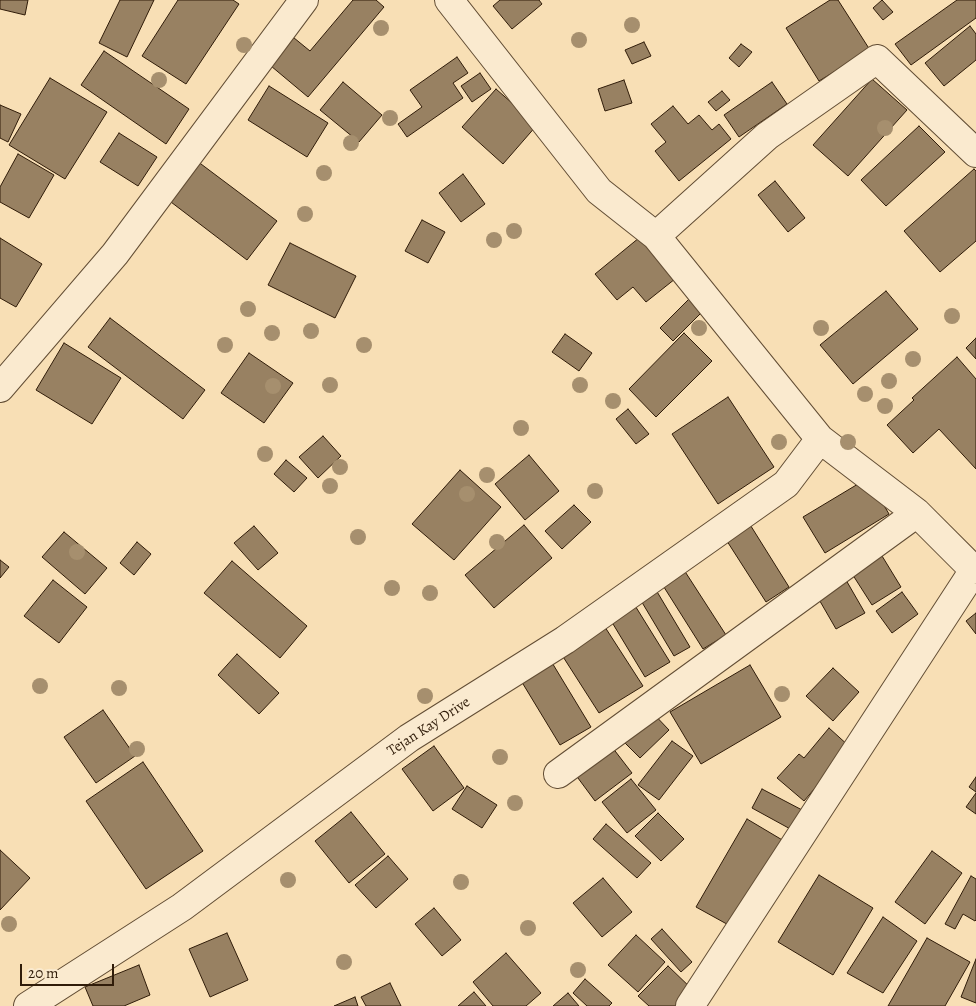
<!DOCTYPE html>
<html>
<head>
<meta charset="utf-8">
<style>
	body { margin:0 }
	#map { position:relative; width:976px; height:1006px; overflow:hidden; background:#f8dfb5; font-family:Alegreya,serif }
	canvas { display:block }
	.scale { position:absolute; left:20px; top:964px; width:94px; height:22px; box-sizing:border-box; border:2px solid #301c09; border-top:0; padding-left:6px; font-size:15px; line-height:18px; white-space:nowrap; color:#301c09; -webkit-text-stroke:4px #faeacf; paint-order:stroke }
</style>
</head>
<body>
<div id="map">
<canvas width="976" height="1006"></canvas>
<div class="scale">20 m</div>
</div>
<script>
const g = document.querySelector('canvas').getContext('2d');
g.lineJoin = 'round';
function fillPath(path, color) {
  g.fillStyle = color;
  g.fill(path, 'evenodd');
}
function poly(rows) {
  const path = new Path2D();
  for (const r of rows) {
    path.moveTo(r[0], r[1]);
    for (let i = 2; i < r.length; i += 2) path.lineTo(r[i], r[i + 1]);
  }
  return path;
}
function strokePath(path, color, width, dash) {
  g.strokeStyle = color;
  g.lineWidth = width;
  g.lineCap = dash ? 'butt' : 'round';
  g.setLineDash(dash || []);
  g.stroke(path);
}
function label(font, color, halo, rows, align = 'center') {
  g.font = font + ' Alegreya,serif';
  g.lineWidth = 4;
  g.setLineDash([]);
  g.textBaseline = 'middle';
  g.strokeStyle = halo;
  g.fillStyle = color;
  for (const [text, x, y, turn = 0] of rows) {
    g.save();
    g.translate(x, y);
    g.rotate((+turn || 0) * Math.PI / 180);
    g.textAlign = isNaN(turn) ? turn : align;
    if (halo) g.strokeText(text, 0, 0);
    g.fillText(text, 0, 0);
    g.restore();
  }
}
const building = poly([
	[0,0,28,0,25,15,0,9,0,0],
	[120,0,154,0,127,57,99,43,120,0],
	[178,0,233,0,239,4,186,84,142,56,178,0],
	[353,0,376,0,384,7,308,97,265,61,288,33,310,51,353,0],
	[500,0,539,0,542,4,512,29,493,6,500,0],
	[830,0,838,0,870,50,819,81,786,28,830,0],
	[882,0,893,12,883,20,873,8,882,0],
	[957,0,976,0,976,18,911,65,895,44,957,0],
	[970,26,976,34,976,60,944,86,925,63,970,26],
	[644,42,651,56,632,64,625,50,644,42],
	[741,44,752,52,739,67,729,58,741,44],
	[104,51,189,109,166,144,81,85,104,51],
	[457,57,468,73,453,83,463,98,407,137,398,124,422,107,410,90,457,57],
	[480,73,491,89,472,102,461,86,480,73],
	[50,78,107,112,65,179,9,145,50,78],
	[872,79,907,110,848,176,813,145,872,79],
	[624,80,632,103,605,111,598,89,624,80],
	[343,82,382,115,359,142,320,110,343,82],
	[772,82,787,104,739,137,724,115,772,82],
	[269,86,328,123,307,157,248,120,269,86],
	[496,89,537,125,503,164,462,127,496,89],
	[722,91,730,100,716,111,708,102,722,91],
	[0,105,21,114,8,142,0,138,0,105],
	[673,106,688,124,699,115,712,130,719,124,731,139,679,181,655,151,666,142,651,124,673,106],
	[919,126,945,152,886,206,861,180,919,126],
	[119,133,157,157,138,186,100,162,119,133],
	[18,154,54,175,29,218,0,202,0,187,18,154],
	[197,161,277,221,247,260,167,199,197,161],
	[974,169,976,171,976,241,940,272,904,231,974,169],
	[463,174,485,204,461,222,439,193,463,174],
	[775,181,805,218,788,232,758,195,775,181],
	[422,220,445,232,428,263,405,251,422,220],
	[645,233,680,275,646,302,633,287,617,300,595,274,645,233],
	[0,238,42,264,16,307,0,298,0,238],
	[290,243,356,276,335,318,268,285,290,243],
	[886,291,918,329,853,384,820,345,886,291],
	[689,299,702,312,673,341,660,328,689,299],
	[110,318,205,390,183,419,88,347,110,318],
	[684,333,712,361,656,417,629,389,684,333],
	[565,334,592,353,579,371,552,352,565,334],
	[976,338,976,359,966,348,976,338],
	[64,343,121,378,92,424,36,390,64,343],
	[249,353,293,383,264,423,221,393,249,353],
	[957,357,976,379,976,469,939,429,913,453,887,425,914,400,912,398,957,357],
	[728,397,774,467,718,504,672,434,728,397],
	[628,409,649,434,636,444,616,419,628,409],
	[323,436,341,456,318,478,299,457,323,436],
	[529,455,559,491,525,520,495,484,529,455],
	[286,460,307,478,294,492,274,474,286,460],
	[460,470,501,507,454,560,412,524,460,470],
	[868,478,889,514,825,553,803,517,868,478],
	[574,505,591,522,562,549,545,531,574,505],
	[749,523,789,587,766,602,725,538,749,523],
	[524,525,552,558,494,608,465,575,524,525],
	[254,526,278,553,258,570,234,543,254,526],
	[64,532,107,568,85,594,42,557,64,532],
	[137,542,151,554,134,575,120,563,137,542],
	[879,551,901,587,872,605,849,569,879,551],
	[0,560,9,567,0,578,0,560],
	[232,561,307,626,280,658,204,593,232,561],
	[684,570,726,635,703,649,662,584,684,570],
	[53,580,87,607,59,643,24,616,53,580],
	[846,580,865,613,836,629,817,596,846,580],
	[656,590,690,647,674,656,640,599,656,590],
	[902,592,918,614,892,633,876,611,902,592],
	[634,604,670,662,645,677,610,619,634,604],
	[976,613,976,634,966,621,976,613],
	[603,624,643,686,599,713,560,652,603,624],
	[237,654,279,693,259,714,218,675,237,654],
	[551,661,591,727,560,745,520,679,551,661],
	[750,665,781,717,701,764,670,712,750,665],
	[833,668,859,692,833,721,806,696,833,668],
	[649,709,669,730,640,758,619,737,649,709],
	[103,710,135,756,96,783,64,737,103,710],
	[829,728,850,747,804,801,777,778,799,754,804,758,829,728],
	[672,741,693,756,659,800,638,785,672,741],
	[434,746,464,788,433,811,402,769,434,746],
	[612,747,632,773,595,801,575,774,612,747],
	[143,762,203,851,146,889,86,801,143,762],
	[976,777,976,792,969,787,976,777],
	[631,779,656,810,627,833,602,802,631,779],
	[467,786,497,805,482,828,452,809,467,786],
	[762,789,804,811,794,831,752,808,762,789],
	[976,793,976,814,966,807,976,793],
	[351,812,385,854,349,883,315,841,351,812],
	[658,813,684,839,661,861,635,836,658,813],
	[747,819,784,841,734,928,696,907,747,819],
	[606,824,651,863,637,878,593,839,606,824],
	[0,850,30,878,0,910,0,850],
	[932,851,962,873,925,924,895,902,932,851],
	[388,856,408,879,376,908,355,885,388,856],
	[819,875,873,908,833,975,778,942,819,875],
	[971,876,976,879,976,920,975,921,963,914,955,929,945,924,971,876],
	[603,878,632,912,602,937,573,903,603,878],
	[434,908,461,940,442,956,415,924,434,908],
	[883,917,917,941,883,993,847,973,883,917],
	[662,929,692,962,681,972,651,939,662,929],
	[227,933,248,980,210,997,189,949,227,933],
	[636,935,665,962,638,992,608,965,636,935],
	[927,938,970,962,945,1006,888,1006,927,938],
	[506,953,541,993,526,1006,493,1006,473,982,506,953],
	[976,959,976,1003,961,997,976,959],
	[139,965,150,995,124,1006,93,1006,85,987,139,965],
	[668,966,693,990,677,1006,649,1006,638,996,668,966],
	[585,979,612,1003,609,1006,587,1006,573,993,585,979],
	[390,983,401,1006,366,1006,361,997,390,983],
	[474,992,486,1006,458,1006,474,992],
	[568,993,579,1006,553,1006,568,993],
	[355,997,358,1006,334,1006,355,997]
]);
const minor = poly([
	[449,0,599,191,656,236,820,439,917,513,974,570],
	[656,236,767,136,877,59,976,153],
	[0,388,115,254,304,0],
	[558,774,917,513],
	[28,1006,182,907,409,738,565,640,786,484,820,439],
	[690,1006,976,567]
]);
const trees = [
	[632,25],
	[381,28],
	[579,40],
	[244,45],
	[159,80],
	[390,118],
	[885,128],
	[351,143],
	[324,173],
	[305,214],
	[514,231],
	[494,240],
	[248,309],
	[952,316],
	[699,328],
	[821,328],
	[311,331],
	[272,333],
	[225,345],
	[364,345],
	[913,359],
	[889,381],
	[330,385],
	[580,385],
	[273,386],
	[865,394],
	[613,401],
	[885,406],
	[521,428],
	[779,442],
	[848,442],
	[265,454],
	[340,467],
	[487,475],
	[330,486],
	[595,491],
	[467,494],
	[358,537],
	[497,542],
	[77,552],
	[392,588],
	[430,593],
	[40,686],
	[119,688],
	[782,694],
	[425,696],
	[137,749],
	[500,757],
	[515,803],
	[288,880],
	[461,882],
	[9,924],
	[528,928],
	[344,962],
	[578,970]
];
const streetNames = [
	["Tejan Kay Drive",429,727,-33]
];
fillPath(building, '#988162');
strokePath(building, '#301c09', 1);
strokePath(minor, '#624d34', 30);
strokePath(minor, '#faeacf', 28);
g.fillStyle = '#a68f6e';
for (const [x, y] of trees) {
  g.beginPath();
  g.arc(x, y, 8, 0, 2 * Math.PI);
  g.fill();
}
label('15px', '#301c09', '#faeacf', streetNames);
</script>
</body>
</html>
